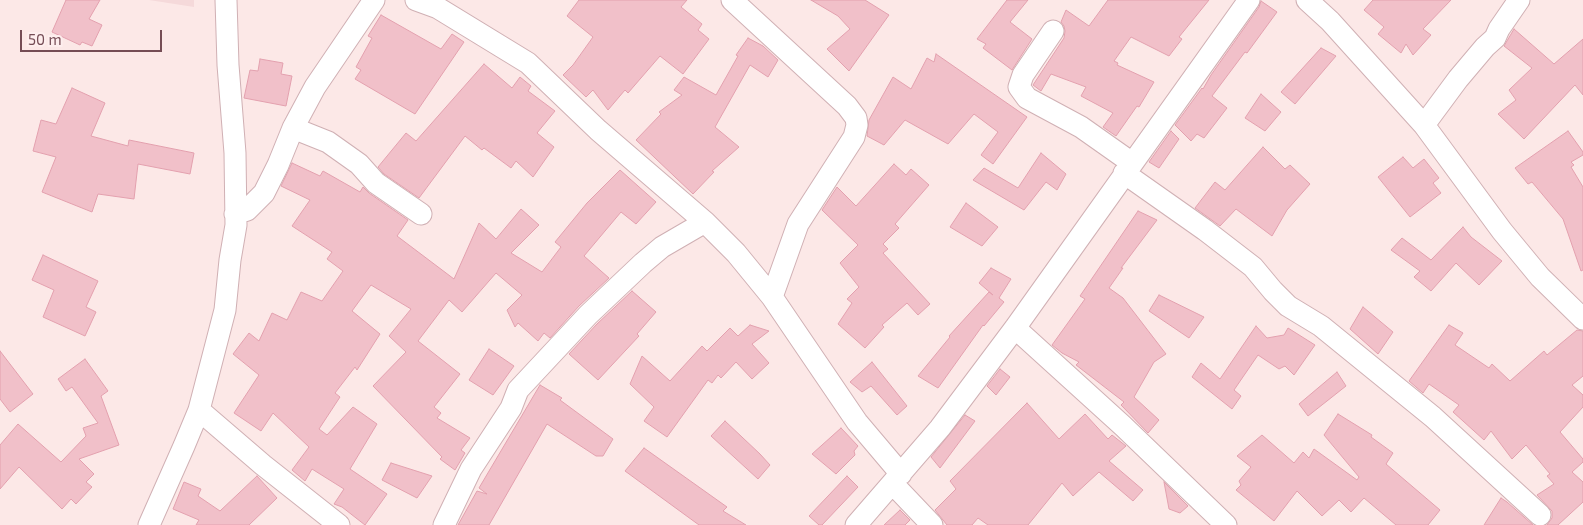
<!DOCTYPE html>
<html>
<head>
<meta charset="utf-8">
<style>
	body { margin:0 }
	#map { position:relative; width:1583px; height:525px; overflow:hidden; background:#fce8e7; font-family:"Exo 2",sans-serif }
	canvas { display:block }
	.scale { position:absolute; left:20px; top:30px; width:142px; height:22px; box-sizing:border-box; border:2px solid #754c55; border-top:0; padding-left:6px; font-size:15px; line-height:18px; white-space:nowrap; color:#754c55; -webkit-text-stroke:4px #feeeee; paint-order:stroke }
</style>
</head>
<body>
<div id="map">
<canvas width="1583" height="525"></canvas>
<div class="scale">50 m</div>
</div>
<script>
const g = document.querySelector('canvas').getContext('2d');
g.lineJoin = 'round';
function fillPath(path, color) {
  g.fillStyle = color;
  g.fill(path, 'evenodd');
}
function poly(rows) {
  const path = new Path2D();
  for (const r of rows) {
    path.moveTo(r[0], r[1]);
    for (let i = 2; i < r.length; i += 2) path.lineTo(r[i], r[i + 1]);
  }
  return path;
}
function strokePath(path, color, width, dash) {
  g.strokeStyle = color;
  g.lineWidth = width;
  g.lineCap = dash ? 'butt' : 'round';
  g.setLineDash(dash || []);
  g.stroke(path);
}
const residential = poly([
	[149,0,194,0,194,7]
]);
const building = poly([
	[66,0,100,0,89,19,102,25,92,46,82,42,80,45,52,32,66,0],
	[579,0,687,0,681,7,702,24,698,30,709,39,683,74,660,56,628,93,625,90,608,110,593,90,586,97,563,75,573,65,593,37,567,16,579,0],
	[811,0,865,0,889,15,849,71,827,49,850,29,838,16,811,0],
	[1007,0,1028,0,1010,22,1032,39,1012,70,983,48,986,44,977,39,1007,0],
	[1108,0,1209,0,1179,37,1182,39,1169,56,1131,37,1114,61,1118,63,1117,65,1154,82,1139,107,1137,106,1116,136,1103,127,1113,113,1081,96,1086,87,1051,74,1041,91,1033,85,1064,38,1065,31,1064,26,1061,22,1066,10,1089,26,1108,0],
	[1373,0,1451,0,1423,29,1431,35,1413,55,1406,44,1401,53,1378,34,1384,27,1364,10,1373,0],
	[1261,1,1277,12,1247,53,1245,52,1212,96,1227,108,1204,138,1197,134,1191,141,1175,125,1202,88,1203,89,1211,75,1259,7,1261,1],
	[381,15,441,49,452,34,464,42,415,114,355,79,361,70,356,67,372,38,368,36,381,15],
	[1514,29,1554,64,1583,39,1583,95,1575,85,1524,139,1498,114,1516,100,1509,90,1532,68,1504,46,1514,29],
	[748,38,763,46,778,60,768,77,750,65,715,127,739,147,712,171,714,172,693,194,636,140,661,114,659,112,682,95,674,90,684,77,716,95,738,56,736,55,748,38],
	[1321,48,1336,56,1295,104,1281,92,1321,48],
	[936,54,1027,117,993,164,981,155,998,132,974,114,948,144,905,120,884,145,867,136,869,120,893,77,911,89,927,58,934,62,936,54],
	[260,59,283,63,281,74,292,76,286,106,244,98,250,70,258,71,260,59],
	[484,64,512,88,520,77,531,86,528,91,555,111,537,133,554,147,533,177,516,161,511,168,484,148,482,150,465,136,419,198,384,174,378,167,406,133,416,141,484,64],
	[72,88,105,103,91,136,128,146,129,140,194,153,190,174,138,164,134,199,98,194,92,212,42,192,56,157,33,151,41,120,56,124,72,88],
	[1261,94,1281,112,1265,131,1245,118,1261,94],
	[1171,131,1179,139,1159,168,1149,162,1171,131],
	[1568,131,1583,152,1583,155,1571,162,1574,165,1571,167,1583,187,1583,270,1581,271,1563,219,1532,182,1528,184,1515,168,1568,131],
	[1263,147,1285,169,1290,165,1310,184,1287,210,1272,236,1236,209,1220,226,1195,208,1215,182,1225,190,1263,147],
	[1041,153,1066,174,1057,190,1046,182,1024,210,973,180,984,168,1018,188,1041,153],
	[1403,157,1413,168,1424,159,1439,178,1433,183,1441,193,1410,217,1378,177,1403,157],
	[292,163,320,176,323,171,360,192,363,187,369,193,408,220,397,236,454,279,479,223,496,239,521,209,539,225,511,253,542,272,561,247,555,242,587,203,620,170,656,202,636,224,621,212,584,256,609,278,579,306,550,338,544,333,538,341,518,323,515,327,507,310,522,295,496,273,462,312,449,300,418,341,460,374,434,407,441,413,437,418,470,438,461,450,465,453,455,470,440,459,442,457,373,386,406,352,389,336,411,309,371,285,352,311,380,334,357,370,355,367,335,393,340,397,319,429,327,435,353,407,377,424,350,469,387,494,365,525,342,507,334,504,344,489,312,469,305,481,292,470,309,447,273,413,261,431,234,413,259,375,233,354,249,333,259,341,272,313,287,320,301,292,322,301,343,271,327,259,332,252,292,226,310,200,281,186,292,163],
	[894,164,906,175,911,169,929,185,895,224,899,228,883,244,888,249,883,253,930,304,918,315,907,303,882,325,884,327,865,348,838,324,852,303,847,299,859,287,840,263,858,245,822,210,837,187,856,206,894,164],
	[966,203,998,227,982,246,950,227,966,203],
	[1138,211,1157,220,1121,268,1123,268,1109,288,1123,298,1166,354,1154,362,1134,397,1159,420,1148,433,1121,405,1124,402,1076,365,1079,362,1062,353,1052,345,1085,299,1080,296,1138,211],
	[1463,227,1471,237,1502,261,1479,285,1456,263,1431,291,1414,277,1420,271,1391,250,1402,238,1431,260,1463,227],
	[43,255,98,281,86,307,96,312,85,336,43,317,54,290,32,280,43,255],
	[991,268,1011,279,999,298,1004,302,984,326,983,325,938,388,918,376,950,337,949,336,989,292,993,295,979,283,991,268],
	[632,291,656,312,637,334,639,336,598,380,569,354,597,324,632,291],
	[1159,295,1204,317,1189,338,1149,311,1159,295],
	[1363,307,1393,332,1378,354,1350,329,1363,307],
	[750,325,769,331,752,344,769,363,752,379,736,362,721,378,718,375,712,383,708,380,667,437,644,421,654,407,630,384,642,356,670,381,702,346,707,351,730,328,738,336,750,325],
	[1449,325,1463,333,1455,345,1489,368,1492,364,1510,381,1544,351,1547,355,1577,330,1583,331,1583,376,1572,385,1583,395,1583,407,1560,432,1583,459,1583,462,1572,472,1583,482,1583,502,1558,525,1547,525,1552,518,1552,511,1537,495,1554,484,1547,476,1550,474,1526,445,1512,459,1491,431,1484,440,1453,412,1459,405,1429,384,1423,393,1409,381,1449,325],
	[1256,326,1267,338,1284,335,1288,328,1315,345,1294,375,1285,366,1279,369,1258,355,1234,390,1241,396,1232,409,1192,377,1201,363,1220,379,1256,326],
	[489,349,514,366,493,395,469,380,489,349],
	[0,351,33,394,10,412,0,399,0,351],
	[85,359,108,391,101,396,119,445,79,459,94,474,86,482,92,487,76,504,71,499,62,509,19,467,0,489,0,445,18,424,61,462,86,436,83,428,98,423,72,387,66,391,58,379,85,359],
	[872,362,907,406,897,415,871,386,862,392,850,382,872,362],
	[1000,369,1010,377,996,395,987,386,1000,369],
	[1337,372,1346,386,1308,416,1299,404,1337,372],
	[540,385,562,398,560,400,613,439,603,456,596,456,547,424,489,525,458,525,477,491,487,494,479,488,540,385],
	[1027,403,1059,439,1085,414,1108,439,1112,435,1126,446,1109,461,1143,490,1133,501,1099,472,1073,496,1062,483,1028,525,988,525,978,518,972,525,947,525,935,510,956,489,950,481,1027,403],
	[1338,414,1372,435,1371,437,1393,453,1386,464,1440,510,1428,525,1396,525,1364,498,1351,512,1339,500,1322,516,1297,491,1274,521,1236,490,1241,485,1239,481,1251,467,1237,456,1262,435,1294,463,1303,452,1309,458,1314,449,1357,480,1359,477,1324,435,1338,414],
	[965,415,975,421,940,468,931,457,965,415],
	[725,421,760,454,770,465,758,479,711,436,725,421],
	[841,428,858,446,854,451,855,455,836,474,812,454,841,428],
	[644,448,727,507,723,511,746,525,699,525,625,471,644,448],
	[391,463,432,476,417,498,382,480,391,463],
	[257,476,277,498,249,525,196,525,199,520,173,509,184,482,201,489,198,496,220,511,257,476],
	[847,476,858,487,822,525,819,525,809,516,847,476],
	[1164,482,1188,506,1180,513,1169,509,1164,482],
	[1501,498,1507,502,1533,525,1484,525,1501,498],
	[900,510,910,520,905,525,884,525,900,510]
]);
const street = poly([
	[416,0,438,8,528,63,598,130,705,222,736,253,772,297,857,422,901,474],
	[732,0,847,106,856,118,857,125,854,137,798,224,772,297],
	[1307,0,1330,21,1424,125,1502,231,1540,277,1583,319],
	[1053,31,1023,75,1019,87,1027,98,1081,127,1132,163],
	[1424,125,1458,79,1485,47,1495,38,1499,29,1519,0],
	[293,128,328,142,359,164,376,183,421,214],
	[1124,173,1205,230,1253,267,1273,291,1288,306,1321,326,1433,417,1540,515],
	[235,214,247,210,264,193,278,165,293,128,315,87,374,0],
	[1015,328,1123,426,1226,525],
	[199,410,263,465,339,525],
	[893,484,932,525],
	[149,525,184,446,199,410,225,310,230,260,236,225,235,153,228,65,226,0],
	[444,525,471,469,511,408,518,390,588,315,643,263,662,247,705,222],
	[856,525,940,428,1015,328,1249,0]
]);
fillPath(residential, '#f5d9da');
fillPath(building, '#f1c0c9');
strokePath(building, '#e3a0ae', 1);
strokePath(street, '#d0b0b4', 23);
strokePath(street, '#fff', 21);
</script>
</body>
</html>
